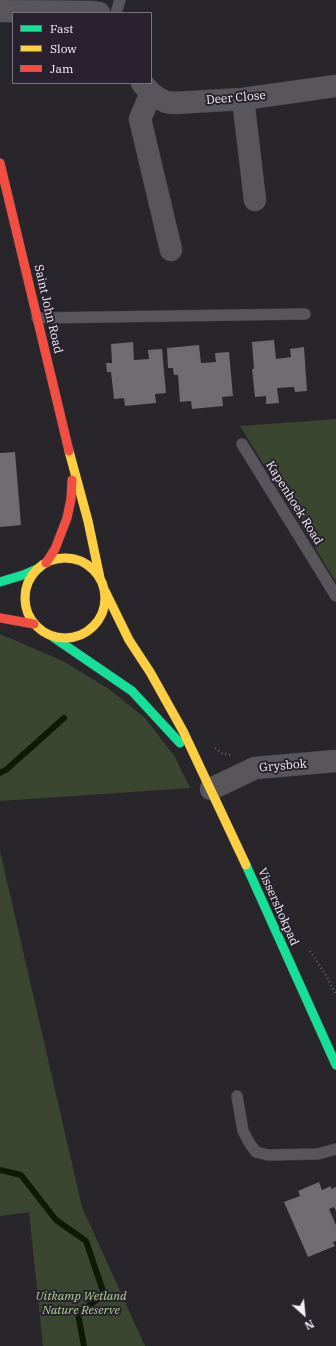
<!DOCTYPE html>
<html>
<head>
<meta charset="utf-8">
<style>
	body { margin:0 }
	#map { position:relative; width:336px; height:1346px; overflow:hidden; background:#28252b; font-family:"IBM Plex Serif",serif }
	canvas { display:block }
	.legend { position:absolute; left:12px; top:12px; width:140px; height:72px; box-sizing:border-box; background:#29222e; border:1px solid #7a747f; margin:0; padding:5px 7px; list-style:none; font-size:12px; color:#f4f0f8 }
	.legend li { display:flex; align-items:center; gap:8px; height:20px }
	.legend b { width:20px; border:1px solid #7a747f }
	.north { position:absolute; left:284px; top:1294px; width:40px; height:40px; -webkit-text-stroke:3px #29222e; paint-order:stroke; rotate:153deg; font-size:11px; font-weight:700; line-height:16px; text-align:center; color:#f4f0f8 }
	.north::after { content:''; display:block; margin:auto; width:14px; height:18px; background:#f4f0f8; clip-path:polygon(50% 0,100% 100%,50% 72%,0 100%) }
</style>
</head>
<body>
<div id="map">
<canvas width="336" height="1346"></canvas>
<ul class="legend">
<li><b style="height:5px;background:#16e098"></b>Fast</li>
<li><b style="height:5px;background:#ffcf43"></b>Slow</li>
<li><b style="height:5px;background:#f24e42"></b>Jam</li>
</ul>
<div class="north">N</div>
</div>
<script>
const g = document.querySelector('canvas').getContext('2d');
g.lineJoin = 'round';
function fillPath(path, color) {
  g.fillStyle = color;
  g.fill(path, 'evenodd');
}
function poly(rows) {
  const path = new Path2D();
  for (const r of rows) {
    if (r.length === 3) {
      path.moveTo(r[0] + r[2], r[1]);
      path.arc(r[0], r[1], r[2], 0, 2 * Math.PI);
      continue;
    }
    path.moveTo(r[0], r[1]);
    for (let i = 2; i < r.length; i += 2) path.lineTo(r[i], r[i + 1]);
  }
  return path;
}
function strokePath(path, color, width, dash) {
  g.strokeStyle = color;
  g.lineWidth = width;
  g.lineCap = dash ? 'butt' : 'round';
  g.setLineDash(dash || []);
  g.stroke(path);
}
function label(font, color, halo, rows, align = 'center') {
  g.font = font + ' "IBM Plex Serif",serif';
  g.lineWidth = 4;
  g.setLineDash([]);
  g.textBaseline = 'middle';
  g.strokeStyle = halo;
  g.fillStyle = color;
  for (const [text, x, y, turn = 0] of rows) {
    g.save();
    g.translate(x, y);
    g.rotate((+turn || 0) * Math.PI / 180);
    g.textAlign = isNaN(turn) ? turn : align;
    if (halo) g.strokeText(text, 0, 0);
    g.fillText(text, 0, 0);
    g.restore();
  }
}
const green = poly([
	[336,419,336,582,240,426],
	[0,634,63,661,109,689,145,718,175,757,190,788,0,801],
	[0,851,82,1207,145,1346,43,1346,29,1212,0,1216]
]);
const stream = poly([
	[0,773,7,769,64,718],
	[0,1170,21,1175,56,1220,86,1241,104,1294,78,1314,84,1346]
]);
const building = poly([
	[274,340,276,359,291,357,290,349,304,347,307,391,295,392,294,387,277,388,279,403,266,404,266,396,255,397,252,369,254,369,252,342],
	[133,342,134,360,149,359,148,350,162,349,166,393,155,394,156,403,125,406,124,398,114,399,111,372,107,372,106,363,112,363,111,344],
	[199,345,201,363,216,362,215,353,229,352,233,396,222,397,223,406,192,409,191,401,180,402,178,375,174,375,173,368,168,368,167,348],
	[15,452,21,525,0,527,0,453],
	[319,1182,322,1190,331,1186,331,1189,336,1187,336,1211,334,1207,329,1209,336,1225,336,1241,333,1242,335,1246,308,1257,284,1202,300,1196,298,1191]
]);
const path = poly([
	[215,748,222,753,230,755],
	[310,951,327,977,336,995]
]);
const lane = poly([
	[116,13,120,0],
	[37,318,305,314],
	[242,444,336,596],
	[237,1096,243,1131,250,1144,256,1152,268,1155,318,1154,336,1149]
]);
const street = poly([
	[0,11,94,12,99,13],
	[142,83,151,93,158,98,166,102,174,103,243,99,336,86],
	[151,93,140,119,171,250],
	[243,99,255,200],
	[211,789,255,768,336,761]
]);
const fast = poly([
	[0,582,23,575,39,568],
	[53,637,132,691,180,743],
	[246,865,336,1065]
]);
const slow = poly([
	[69,451,88,521,100,578],
	[65,598,40],
	[105,591,129,640,150,672,183,731,246,865]
]);
const jam = poly([
	[0,163,69,451],
	[46,563,55,549,67,518,71,499,72,480],
	[0,618,34,624]
]);
const streetNames = [
	["Deer Close",236,98,-5],
	["Saint John Road",48,309,77],
	["Kapenhoek Road",294,503,58],
	["Grysbok",283,766,-5],
	["Vissershokpad",278,907,66]
];
const parkNames = [
	["Uitkamp Wetland",81,1297],
	["Nature Reserve",81,1311]
];
fillPath(green, '#3a4630');
strokePath(stream, '#0d1a04', 6);
fillPath(building, '#706c72');
strokePath(lane, '#424045', 12);
strokePath(street, '#424045', 23);
strokePath(fast, '#424045', 10);
strokePath(slow, '#424045', 10);
strokePath(jam, '#424045', 10);
strokePath(path, '#656367', 2.5, [1, 3]);
strokePath(lane, '#58565b', 11);
strokePath(street, '#58565b', 22);
strokePath(fast, '#16e098', 9);
strokePath(slow, '#ffcf43', 9);
strokePath(jam, '#f24e42', 9);
label('12px', '#f4f0f8', '#29222e', streetNames);
label('italic 12px', '#b0d58f', '#29222e', parkNames);
</script>
</body>
</html>
